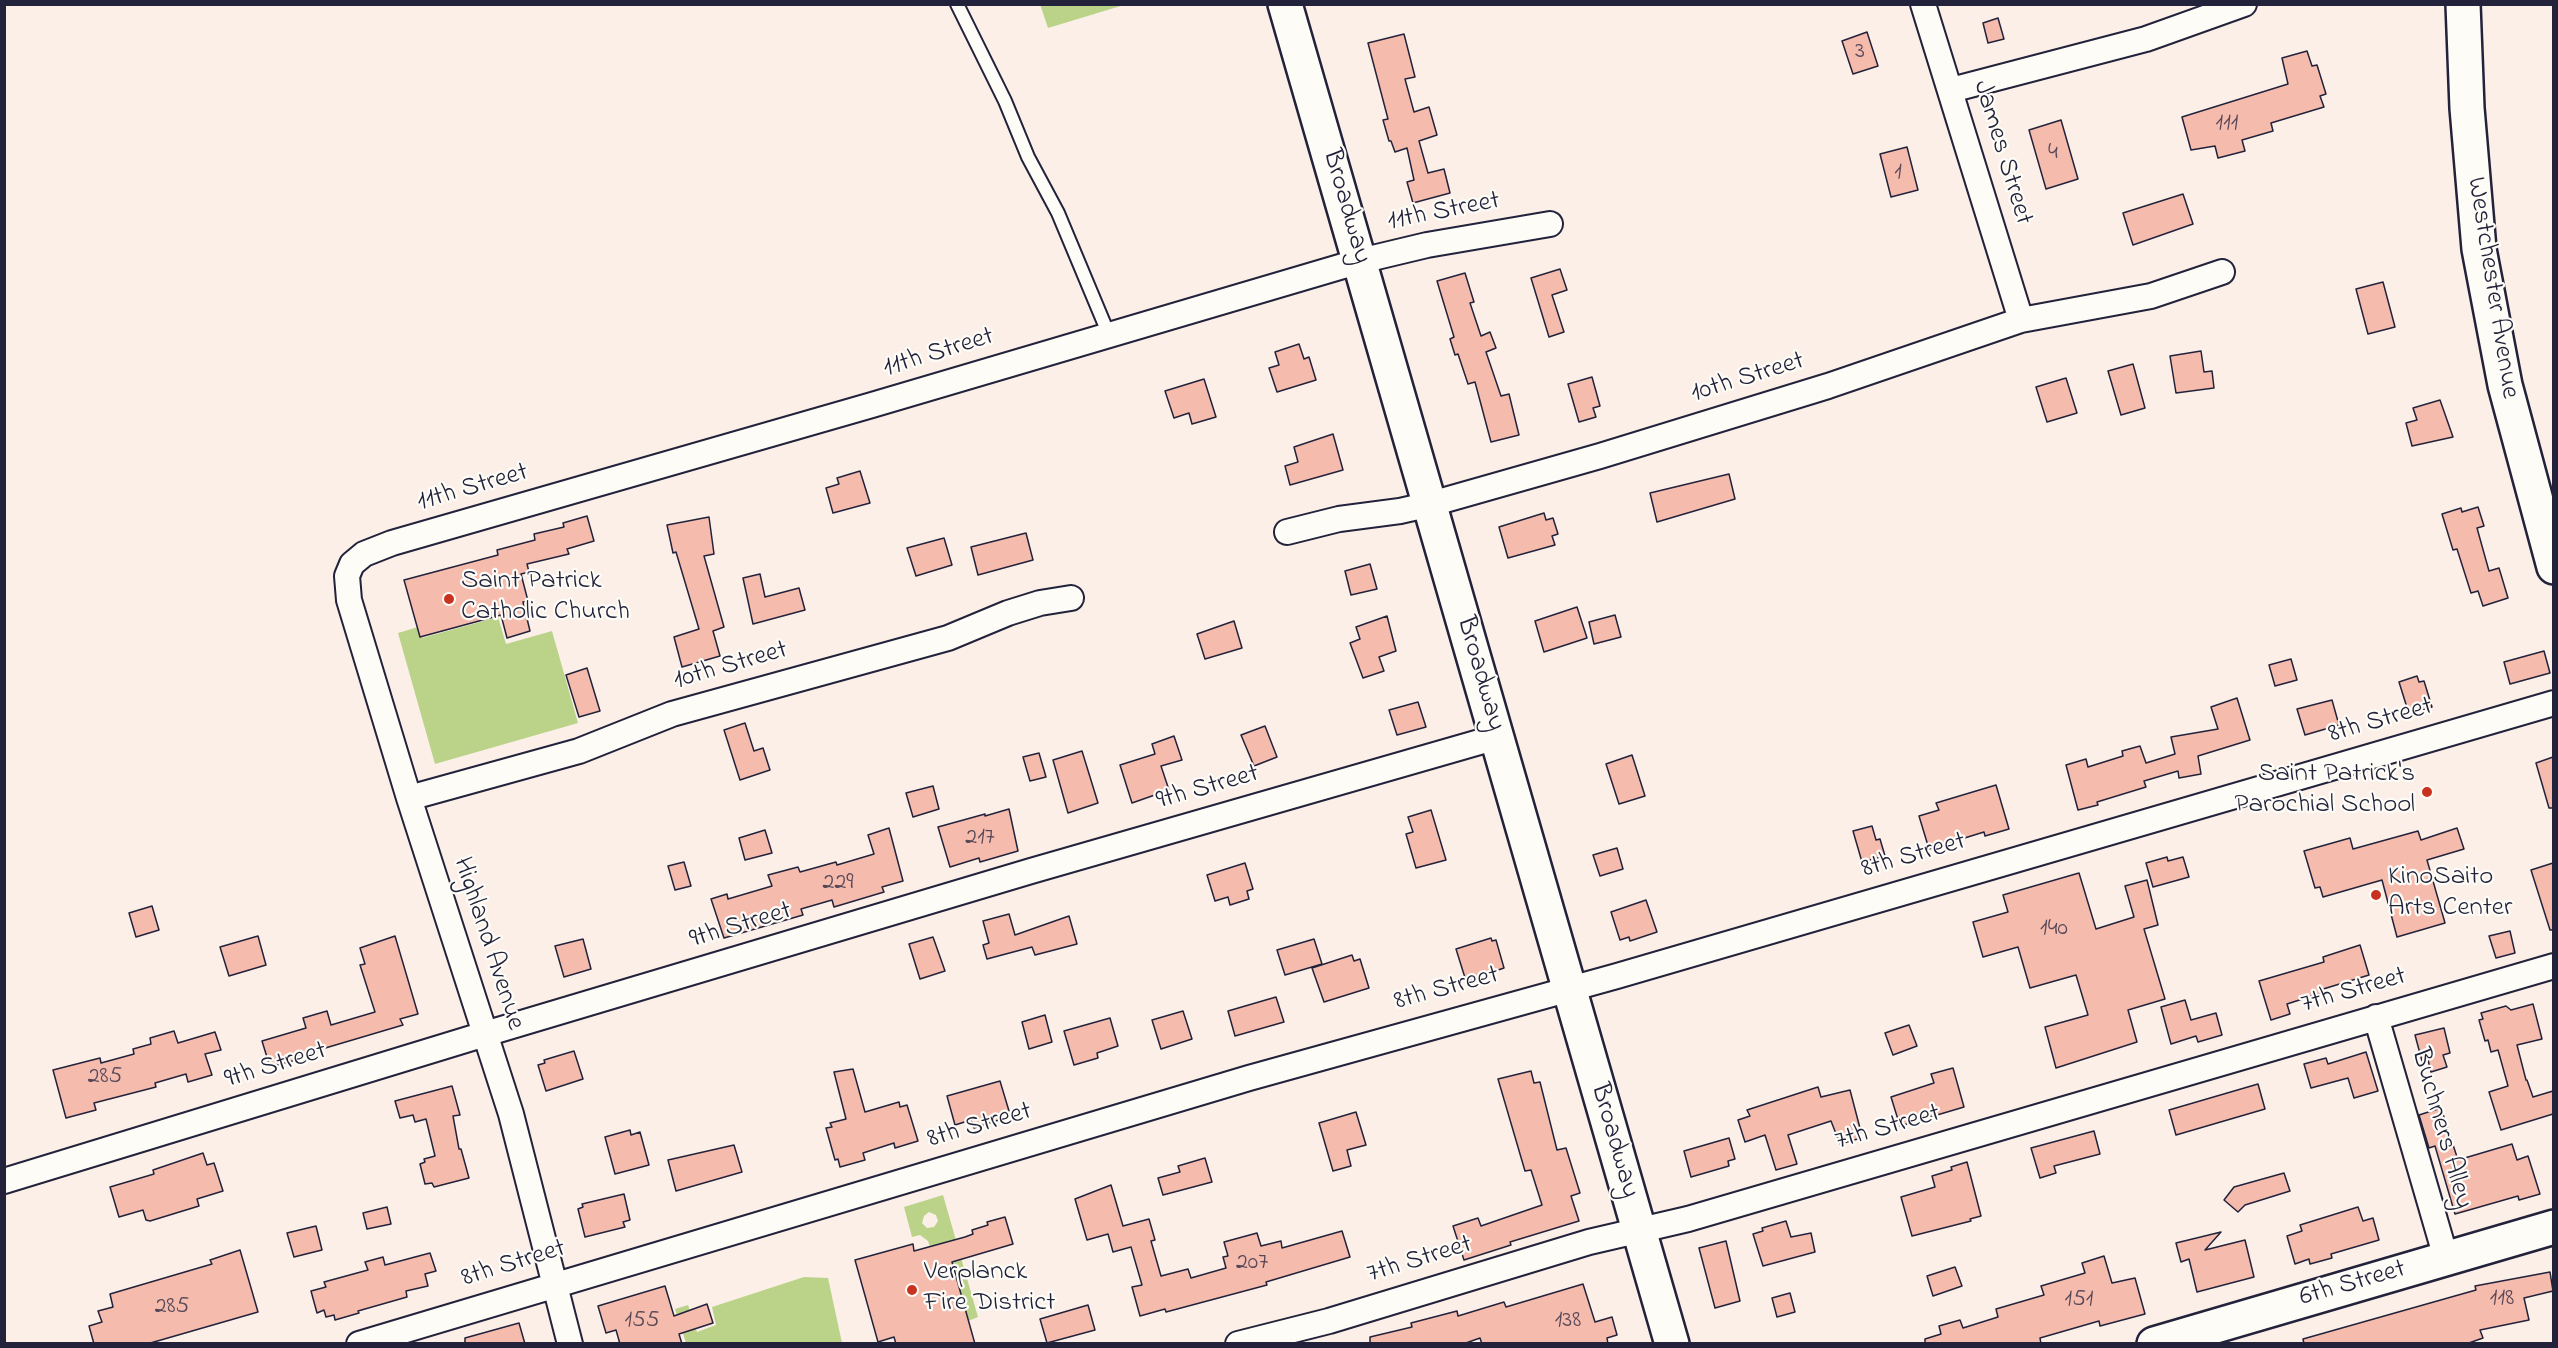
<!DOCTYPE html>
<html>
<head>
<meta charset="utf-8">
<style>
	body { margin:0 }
	#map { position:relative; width:2558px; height:1348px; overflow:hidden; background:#fbefe8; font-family:"Indie Flower",sans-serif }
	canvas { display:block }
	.frame { position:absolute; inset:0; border:6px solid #22223b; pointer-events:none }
</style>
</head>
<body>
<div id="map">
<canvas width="2558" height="1348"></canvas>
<div class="frame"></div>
</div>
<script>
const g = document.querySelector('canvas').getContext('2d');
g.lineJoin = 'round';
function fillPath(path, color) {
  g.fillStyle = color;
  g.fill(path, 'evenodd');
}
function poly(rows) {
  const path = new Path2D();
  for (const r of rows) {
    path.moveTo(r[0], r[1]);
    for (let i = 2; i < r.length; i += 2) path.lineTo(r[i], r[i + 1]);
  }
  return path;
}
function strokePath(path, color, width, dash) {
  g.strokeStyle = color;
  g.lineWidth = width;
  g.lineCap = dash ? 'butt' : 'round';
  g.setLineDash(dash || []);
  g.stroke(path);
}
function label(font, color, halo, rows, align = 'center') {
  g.font = font + ' "Indie Flower",sans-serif';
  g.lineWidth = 4.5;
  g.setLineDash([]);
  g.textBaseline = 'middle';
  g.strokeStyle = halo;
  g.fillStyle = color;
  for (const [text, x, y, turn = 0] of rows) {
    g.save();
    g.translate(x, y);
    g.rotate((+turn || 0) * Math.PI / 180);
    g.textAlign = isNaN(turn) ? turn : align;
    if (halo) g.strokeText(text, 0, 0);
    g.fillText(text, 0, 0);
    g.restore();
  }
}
const green = poly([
	[1040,4,1124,4,1124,5,1048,28],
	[498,617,506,644,552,631,578,723,435,764,398,633,418,627,422,638],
	[943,1195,978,1317,968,1321,946,1242,930,1247,928,1241,920,1235,912,1237,904,1207],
	[929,1212,936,1215,938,1221,934,1227,927,1228,922,1223,924,1216],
	[804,1277,828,1278,842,1343,686,1343,675,1309,688,1305,697,1332,716,1325,712,1307]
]);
const building = poly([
	[1998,18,2004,39,1988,43,1983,23,1998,18],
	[1867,32,1878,66,1853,74,1842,41,1867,32],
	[1404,34,1415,77,1405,79,1414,112,1429,107,1437,135,1419,141,1428,173,1444,169,1450,193,1413,203,1407,182,1414,180,1407,148,1395,152,1391,141,1389,141,1383,120,1388,119,1368,43,1404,34],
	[2307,51,2312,66,2317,65,2326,94,2320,96,2324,107,2271,123,2273,131,2242,140,2245,151,2218,158,2215,146,2191,150,2182,117,2288,84,2282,58,2307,51],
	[2061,120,2078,179,2046,189,2029,130,2061,120],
	[1907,147,1918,190,1891,197,1880,154,1907,147],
	[2183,194,2193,224,2133,245,2123,213,2183,194],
	[1560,269,1567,290,1552,295,1564,332,1549,337,1531,278,1560,269],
	[1465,273,1474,302,1470,303,1481,336,1490,332,1496,348,1486,352,1501,396,1509,394,1519,435,1491,442,1475,382,1468,384,1458,354,1455,355,1450,339,1454,337,1437,281,1465,273],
	[2383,282,2395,327,2368,334,2356,289,2383,282],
	[1299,344,1304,359,1309,357,1316,380,1277,392,1269,368,1279,365,1275,352,1299,344],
	[2201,351,2204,372,2212,371,2214,388,2176,393,2170,356,2201,351],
	[2133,364,2145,408,2121,415,2108,371,2133,364],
	[1592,377,1600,406,1593,408,1596,417,1579,422,1568,384,1592,377],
	[2066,378,2077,413,2047,422,2036,387,2066,378],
	[1204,379,1216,417,1192,424,1189,413,1174,418,1165,391,1204,379],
	[2440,400,2453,437,2412,446,2406,423,2417,420,2413,408,2440,400],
	[1333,434,1343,470,1290,485,1285,466,1298,462,1294,447,1333,434],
	[860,471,870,503,833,513,826,488,839,484,837,478,860,471],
	[1729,474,1735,499,1657,522,1650,493,1729,474],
	[2478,507,2484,526,2477,528,2489,571,2499,568,2508,598,2483,606,2478,591,2471,593,2457,549,2453,550,2442,514,2461,508,2462,512,2478,507],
	[1544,513,1546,520,1553,518,1558,534,1552,536,1555,545,1508,558,1499,527,1544,513],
	[587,516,594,541,567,549,569,554,527,564,529,572,521,574,528,601,523,602,530,631,507,638,501,615,420,637,404,580,498,555,497,550,535,540,534,534,564,527,563,523,587,516],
	[709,517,714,554,704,556,724,627,713,631,720,656,682,667,674,637,699,629,676,552,673,553,667,525,709,517],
	[1026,533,1033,560,978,575,971,547,1026,533],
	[944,538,952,565,916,576,907,548,944,538],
	[1370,564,1377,589,1351,595,1345,571,1370,564],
	[760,574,765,597,799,588,805,610,753,624,743,578,760,574],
	[1577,607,1587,638,1544,652,1535,621,1577,607],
	[1615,615,1621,637,1594,644,1589,622,1615,615],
	[1387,616,1396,651,1379,657,1384,671,1363,678,1350,643,1360,639,1356,627,1387,616],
	[1234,621,1242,648,1205,659,1197,634,1234,621],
	[2544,651,2550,673,2510,684,2504,662,2544,651],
	[2291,659,2297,680,2275,686,2269,665,2291,659],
	[587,668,600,711,579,717,566,675,587,668],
	[2417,676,2419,682,2424,681,2432,707,2409,714,2399,682,2417,676],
	[2237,698,2250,740,2198,756,2201,774,2179,778,2178,771,2144,781,2146,787,2097,802,2098,805,2078,810,2066,765,2086,759,2088,767,2123,756,2122,751,2140,746,2146,763,2175,754,2171,737,2218,729,2211,707,2237,698],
	[2332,700,2339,725,2305,735,2297,709,2332,700],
	[1418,702,1426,727,1397,735,1389,710,1418,702],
	[745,723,754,751,763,748,770,770,740,780,724,730,745,723],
	[1265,726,1277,757,1254,766,1241,735,1265,726],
	[1174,736,1182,760,1161,766,1169,790,1132,803,1120,765,1155,754,1152,744,1174,736],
	[1082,751,1098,803,1068,813,1053,760,1082,751],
	[1039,753,1046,777,1030,781,1023,757,1039,753],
	[1632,755,1645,796,1619,804,1606,764,1632,755],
	[2553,757,2553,808,2549,808,2536,763,2553,757],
	[1996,785,2009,829,1985,836,1984,832,1929,849,1919,816,1939,810,1936,803,1996,785],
	[933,786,939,809,913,817,906,793,933,786],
	[1009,809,1018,851,980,862,979,858,950,867,938,827,985,814,985,816,1009,809],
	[1431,810,1446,860,1416,868,1406,834,1413,832,1408,817,1431,810],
	[1872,826,1876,840,1880,839,1885,856,1862,862,1853,831,1872,826],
	[889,828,903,881,882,887,884,892,834,907,832,900,801,909,803,915,724,938,711,899,727,894,728,899,772,886,768,875,798,867,800,872,836,862,837,865,874,854,868,835,889,828],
	[2457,828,2464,849,2427,860,2445,923,2397,937,2382,880,2323,897,2320,887,2315,888,2304,851,2350,838,2353,849,2418,831,2421,840,2457,828],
	[765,830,772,853,745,860,739,838,765,830],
	[1617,848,1623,869,1600,876,1593,855,1617,848],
	[2167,857,2168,861,2183,857,2189,877,2153,887,2146,863,2167,857],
	[684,862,691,886,675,890,668,866,684,862],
	[1245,863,1253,889,1247,891,1249,899,1230,905,1228,897,1215,901,1207,875,1245,863],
	[2553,863,2553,930,2550,930,2531,870,2553,863],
	[2079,873,2096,929,2134,917,2125,886,2147,880,2158,925,2144,929,2165,999,2128,1010,2137,1042,2056,1068,2045,1027,2088,1015,2076,975,2030,988,2018,947,1983,957,1973,922,2008,912,2003,895,2079,873],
	[1646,900,1657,932,1630,941,1629,937,1620,940,1611,912,1646,900],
	[152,906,159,930,136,937,129,913,152,906],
	[1009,914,1015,935,1069,916,1077,944,1035,955,1032,947,987,959,983,945,989,943,983,921,1009,914],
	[2510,931,2515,953,2496,958,2489,936,2510,931],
	[258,936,266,965,229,976,220,947,258,936],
	[395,936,418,1014,400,1019,403,1025,295,1057,296,1060,270,1067,262,1041,306,1028,303,1018,327,1011,331,1025,375,1012,360,965,365,964,360,948,395,936],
	[933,937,945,971,920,979,909,944,933,937],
	[1491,938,1492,941,1496,940,1504,968,1466,981,1456,949,1491,938],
	[583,939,591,969,564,977,555,946,583,939],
	[1314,939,1322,964,1285,975,1277,950,1314,939],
	[2360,945,2369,975,2320,990,2321,993,2287,1004,2290,1014,2271,1020,2259,981,2324,962,2323,957,2360,945],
	[1352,955,1354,961,1360,959,1369,988,1324,1002,1312,968,1352,955],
	[1276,997,1284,1022,1235,1036,1228,1011,1276,997],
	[2185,1000,2191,1020,2216,1013,2222,1035,2198,1042,2196,1036,2171,1044,2161,1007,2185,1000],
	[2533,1004,2542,1039,2517,1045,2526,1080,2527,1080,2533,1097,2553,1091,2553,1114,2501,1130,2489,1092,2508,1086,2498,1050,2491,1052,2488,1040,2485,1041,2479,1020,2483,1019,2481,1013,2506,1006,2511,1010,2533,1004],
	[1183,1011,1192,1039,1161,1049,1152,1020,1183,1011],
	[1045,1015,1052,1042,1029,1049,1022,1022,1045,1015],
	[1110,1018,1118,1046,1097,1053,1098,1058,1074,1065,1064,1031,1110,1018],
	[1909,1025,1917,1046,1893,1055,1885,1033,1909,1025],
	[2444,1028,2450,1053,2443,1055,2447,1067,2431,1072,2428,1060,2422,1061,2415,1035,2444,1028],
	[174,1031,178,1043,215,1032,221,1050,205,1054,212,1075,188,1082,186,1074,155,1083,156,1087,94,1103,96,1110,66,1118,53,1070,100,1058,101,1063,134,1054,133,1049,151,1044,150,1038,174,1031],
	[574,1051,583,1079,546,1091,538,1065,545,1063,544,1060,574,1051],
	[2366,1052,2378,1091,2354,1098,2348,1078,2311,1088,2304,1064,2326,1058,2328,1064,2366,1052],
	[1953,1068,1964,1107,1900,1126,1891,1097,1934,1083,1931,1074,1953,1068],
	[853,1069,865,1112,899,1102,900,1107,907,1105,918,1141,895,1148,894,1143,863,1153,865,1160,840,1167,838,1159,835,1160,826,1128,832,1127,830,1123,846,1119,834,1072,853,1069],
	[1531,1071,1534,1083,1540,1082,1557,1150,1566,1148,1580,1193,1571,1196,1579,1221,1510,1242,1511,1245,1464,1260,1453,1226,1478,1218,1481,1226,1542,1205,1531,1170,1525,1171,1498,1079,1531,1071],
	[1000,1081,1009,1111,1000,1113,1002,1119,974,1128,971,1120,955,1125,947,1096,1000,1081],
	[2258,1084,2265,1109,2176,1135,2169,1110,2258,1084],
	[452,1086,460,1115,453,1116,459,1149,461,1149,469,1178,434,1187,432,1183,425,1184,420,1164,425,1162,424,1159,435,1156,426,1119,415,1122,413,1115,400,1118,395,1101,452,1086],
	[1818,1087,1821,1097,1850,1090,1861,1132,1859,1132,1861,1138,1840,1144,1831,1121,1788,1135,1797,1164,1776,1170,1765,1135,1745,1142,1738,1120,1750,1116,1747,1110,1818,1087],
	[2441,1108,2458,1160,2512,1144,2517,1160,2528,1156,2540,1194,2519,1200,2518,1196,2455,1214,2435,1146,2429,1148,2419,1115,2441,1108],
	[1356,1112,1366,1145,1347,1150,1351,1166,1333,1171,1319,1123,1356,1112],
	[630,1130,631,1135,640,1132,649,1165,615,1174,605,1137,630,1130],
	[2094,1131,2100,1154,2054,1166,2056,1173,2040,1178,2031,1148,2094,1131],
	[1729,1138,1735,1159,1728,1161,1729,1166,1691,1177,1684,1151,1729,1138],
	[734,1145,742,1172,676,1191,668,1160,734,1145],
	[203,1153,207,1165,214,1163,223,1191,197,1199,199,1206,150,1221,146,1220,143,1210,119,1217,110,1187,154,1174,153,1170,203,1153],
	[1205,1158,1212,1182,1163,1195,1158,1178,1180,1172,1178,1166,1205,1158],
	[1967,1162,1981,1216,1970,1219,1971,1221,1912,1236,1901,1197,1935,1187,1932,1176,1952,1170,1951,1167,1967,1162],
	[2284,1173,2290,1191,2245,1205,2238,1212,2224,1200,2234,1187,2284,1173],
	[1111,1185,1123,1226,1149,1219,1155,1240,1151,1241,1161,1276,1188,1269,1191,1278,1226,1268,1223,1257,1228,1256,1224,1242,1257,1233,1261,1246,1281,1241,1282,1248,1342,1231,1350,1257,1266,1282,1267,1285,1166,1312,1165,1309,1140,1316,1132,1287,1142,1285,1131,1247,1113,1252,1108,1234,1087,1240,1075,1199,1111,1185],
	[624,1194,630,1220,623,1222,625,1227,585,1237,578,1209,583,1207,582,1204,624,1194],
	[387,1207,391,1224,367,1229,363,1213,387,1207],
	[2358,1207,2363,1221,2373,1218,2379,1240,2331,1254,2332,1258,2310,1264,2309,1259,2295,1264,2287,1236,2302,1231,2300,1225,2358,1207],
	[1005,1217,1013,1244,952,1262,975,1344,896,1344,894,1337,878,1342,855,1260,913,1244,914,1251,965,1237,973,1234,972,1230,988,1225,987,1222,1005,1217],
	[1786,1221,1791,1237,1811,1233,1815,1252,1763,1266,1753,1234,1763,1231,1762,1228,1786,1221],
	[316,1226,322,1250,294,1257,287,1233,316,1226],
	[2221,1232,2205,1250,2245,1240,2254,1277,2197,1292,2189,1259,2181,1262,2176,1243,2221,1232],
	[1726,1241,1740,1301,1715,1308,1699,1248,1726,1241],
	[240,1250,258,1312,147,1344,94,1344,89,1326,102,1322,98,1311,113,1307,110,1294,212,1264,210,1260,240,1250],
	[430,1253,436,1271,425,1274,428,1286,406,1291,407,1297,358,1311,359,1313,335,1320,334,1315,326,1317,324,1310,317,1313,311,1291,326,1287,324,1282,368,1270,365,1262,383,1257,385,1265,430,1253],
	[2104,1256,2112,1283,2135,1278,2145,1314,2100,1326,2099,1321,2040,1338,2041,1344,1925,1344,1925,1339,1941,1334,1939,1326,1960,1320,1963,1328,1998,1317,1996,1309,2044,1295,2041,1286,2085,1273,2082,1263,2104,1256],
	[1955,1267,1962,1286,1933,1296,1927,1276,1955,1267],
	[2550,1272,2553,1291,2524,1298,2529,1320,2480,1330,2483,1338,2466,1344,2304,1344,2303,1339,2476,1290,2475,1286,2550,1272],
	[1583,1284,1595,1322,1612,1317,1617,1335,1607,1338,1608,1344,1482,1344,1480,1338,1463,1344,1370,1344,1370,1337,1412,1327,1411,1323,1457,1311,1458,1316,1504,1302,1506,1307,1583,1284],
	[665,1286,674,1316,707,1304,713,1323,679,1334,682,1344,620,1344,616,1330,606,1333,598,1306,665,1286],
	[1790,1293,1795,1312,1777,1317,1772,1298,1790,1293],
	[1088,1305,1095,1330,1047,1343,1040,1319,1088,1305],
	[519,1323,525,1344,465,1344,465,1338,519,1323]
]);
const lane = poly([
	[957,4,1005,101,1028,157,1058,213,1109,335]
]);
const street = poly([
	[1923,4,2021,320],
	[1951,90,2146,39,2244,4],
	[1287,532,1339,519,1400,511,1431,504,1600,456,1828,386,2021,320,2151,296,2222,272],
	[409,798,579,751,672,714,948,638,1008,613,1040,603,1071,598],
	[2376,1017,2446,1258],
	[4,1181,485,1034,1031,871,1497,737],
	[359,1344,1249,1078,1617,976,2554,703],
	[570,1344,511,1114,409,798,349,600,347,576,352,564,364,554,392,543,872,405,1360,261,1427,245,1550,224],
	[1238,1344,1329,1321,1589,1242,1688,1219,2554,966]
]);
const secondary = poly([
	[1285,4,1672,1344],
	[2463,4,2467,108,2479,249,2505,385,2554,567],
	[2154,1344,2554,1227]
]);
const markers = [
	[449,599,6,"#c8321e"],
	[2427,792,6,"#c8321e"],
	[2376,895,6,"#c8321e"],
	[912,1290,6,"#c8321e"]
];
const numberNames = [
	["3",1860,53],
	["111",2227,125],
	["4",2053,154],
	["1",1898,174],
	["217",980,839],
	["229",838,884],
	["140",2054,930],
	["285",105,1078],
	["207",1252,1264],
	["118",2502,1300],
	["151",2079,1301],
	["285",172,1308],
	["155",642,1322],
	["138",1568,1322]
];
const streetNames = [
	["James Street",2001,153,73],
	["Broadway",1345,207,74],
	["11th Street",1444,213,-11],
	["Westchester Avenue",2491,288,81],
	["11th Street",939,354,-17],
	["10th Street",1748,379,-17],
	["11th Street",473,489,-16],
	["10th Street",731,667,-16],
	["Broadway",1479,674,74],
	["8th Street",2381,722,-16],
	["9th Street",1208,789,-16],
	["8th Street",1914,857,-16],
	["9th Street",741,927,-17],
	["Highland Avenue",487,944,72],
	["8th Street",1447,990,-15],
	["7th Street",2354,992,-16],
	["9th Street",276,1067,-17],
	["8th Street",980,1127,-16],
	["7th Street",1888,1129,-16],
	["Buchners Alley",2440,1129,74],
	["Broadway",1613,1141,74],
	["7th Street",1420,1261,-17],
	["8th Street",514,1265,-17],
	["6th Street",2353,1285,-16]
];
const poiNames = [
	["Saint Patrick",461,583],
	["Catholic Church",461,614],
	["Saint Patrick's",2415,776,"right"],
	["Parochial School",2415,807,"right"],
	["KinoSaito",2388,879],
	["Arts Center",2388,910],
	["Verplanck",924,1274],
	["Fire District",924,1305]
];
fillPath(green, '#bbd389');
fillPath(building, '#f5bbad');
strokePath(building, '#22223b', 1.5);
strokePath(lane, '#22223b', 16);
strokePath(street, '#22223b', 28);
strokePath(secondary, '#22223b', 38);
strokePath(lane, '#fdfcf7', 12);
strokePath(street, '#fdfcf7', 24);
strokePath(secondary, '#fdfcf7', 33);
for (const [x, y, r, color] of markers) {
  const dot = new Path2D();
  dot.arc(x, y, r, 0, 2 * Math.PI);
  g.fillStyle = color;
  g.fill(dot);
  strokePath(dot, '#fdfcf7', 2);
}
label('24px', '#574858', null, numberNames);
label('27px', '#22223b', '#fdfcf7', streetNames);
label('27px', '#22223b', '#fdfcf7', poiNames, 'left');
</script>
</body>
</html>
